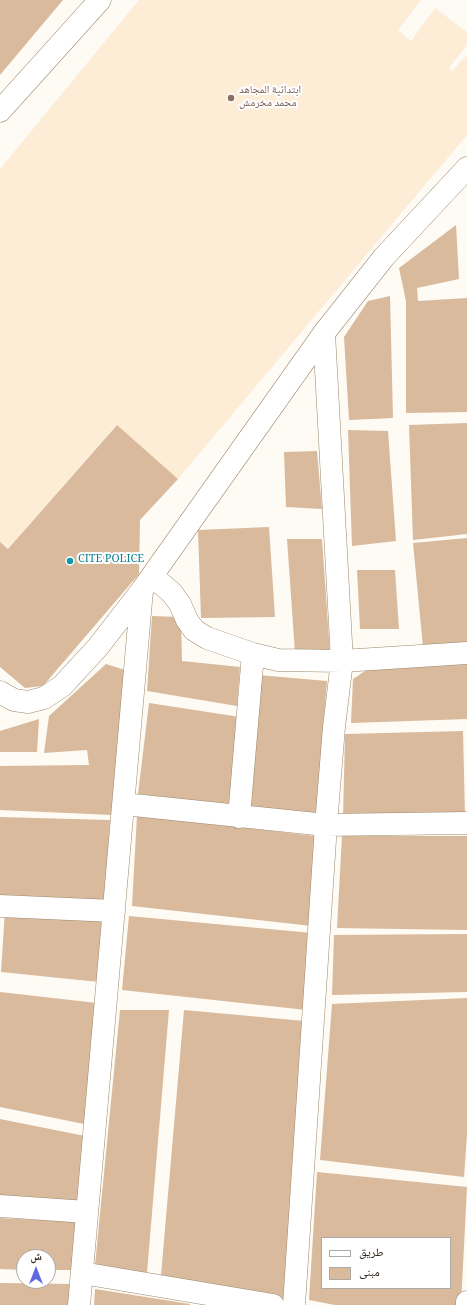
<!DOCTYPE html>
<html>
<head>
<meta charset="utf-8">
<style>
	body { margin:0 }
	#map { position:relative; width:467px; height:1305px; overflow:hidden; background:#fefaf4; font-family:Georgia,"Noto Naskh Arabic",serif }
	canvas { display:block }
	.legend { position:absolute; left:321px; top:1237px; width:130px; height:52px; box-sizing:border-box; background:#fff; border:1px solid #ada9a5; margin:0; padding:5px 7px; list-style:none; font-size:12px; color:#31281d }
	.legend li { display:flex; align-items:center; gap:8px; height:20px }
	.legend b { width:20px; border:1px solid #ada9a5 }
	.north { position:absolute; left:16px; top:1249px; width:40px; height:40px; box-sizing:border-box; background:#fff; border:1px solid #ada9a5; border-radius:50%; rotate:0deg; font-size:11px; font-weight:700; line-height:16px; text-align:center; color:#31281d }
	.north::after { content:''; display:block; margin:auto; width:14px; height:18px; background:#5e69e1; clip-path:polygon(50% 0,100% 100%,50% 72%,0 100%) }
</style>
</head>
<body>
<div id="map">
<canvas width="467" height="1305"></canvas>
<ul class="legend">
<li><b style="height:5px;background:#fff"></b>طريق</li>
<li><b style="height:11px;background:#d9ba9d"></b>مبنى</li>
</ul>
<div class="north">ش</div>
</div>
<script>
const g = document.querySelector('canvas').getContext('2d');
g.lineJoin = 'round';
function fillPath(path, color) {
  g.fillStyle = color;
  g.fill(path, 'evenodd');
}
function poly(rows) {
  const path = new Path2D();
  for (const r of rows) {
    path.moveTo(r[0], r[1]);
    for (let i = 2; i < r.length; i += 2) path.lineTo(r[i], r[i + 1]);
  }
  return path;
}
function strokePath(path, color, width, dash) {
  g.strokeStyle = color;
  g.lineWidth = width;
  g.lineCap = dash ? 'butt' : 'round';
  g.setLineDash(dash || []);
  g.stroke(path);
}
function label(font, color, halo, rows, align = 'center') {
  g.font = font + ' Georgia,"Noto Naskh Arabic",serif';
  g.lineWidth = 4;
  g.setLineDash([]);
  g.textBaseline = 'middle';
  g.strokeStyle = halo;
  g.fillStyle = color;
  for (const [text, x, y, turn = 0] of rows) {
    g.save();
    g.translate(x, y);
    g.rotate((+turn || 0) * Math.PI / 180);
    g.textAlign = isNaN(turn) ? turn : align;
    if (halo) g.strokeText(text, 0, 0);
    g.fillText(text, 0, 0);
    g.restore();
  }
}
const built = poly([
	[139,0,421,0,398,30,411,41,435,8,467,32,467,45,449,68,452,71,467,55,467,135,178,479,116,425,8,549,0,542,0,169]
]);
const building = poly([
	[0,0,63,0,0,75],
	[456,225,459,279,417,288,418,301,467,298,467,412,406,413,406,301,399,268],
	[390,296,393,418,349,420,344,337,368,301],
	[467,423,467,534,413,540,409,425],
	[117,425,178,479,140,520,139,574,43,686,25,688,0,667,0,542,8,549],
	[348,430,388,431,396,541,352,546],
	[317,451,322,509,286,507,284,452],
	[269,527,275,617,201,618,198,530],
	[467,538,467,645,423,647,413,543],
	[287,539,322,539,330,653,295,653],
	[357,570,395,570,399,629,360,629],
	[152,616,181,617,182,661,240,667,237,706,147,691],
	[106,664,125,670,112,815,0,810,0,766,89,765,87,750,44,753,49,716],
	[467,664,467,719,351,723,353,679,371,667],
	[258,675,327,681,316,816,250,809],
	[149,703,240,717,232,806,138,794],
	[39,719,37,752,0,752,0,731],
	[463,731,465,816,343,819,345,734],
	[137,815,315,836,312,926,132,906],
	[0,817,110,820,105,905,0,900],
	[342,836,467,836,467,930,337,928],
	[5,910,102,915,99,982,1,972],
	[129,916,312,933,306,1010,122,990],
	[467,934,467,992,332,995,334,935],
	[0,992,97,1003,84,1124,0,1107],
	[467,998,467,1135,464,1177,320,1160,332,1004],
	[120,1010,169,1010,147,1273,95,1265],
	[184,1010,304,1021,287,1304,161,1275],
	[0,1119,85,1136,83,1199,74,1204,0,1199],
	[317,1172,467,1187,461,1305,335,1305,309,1300],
	[322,1238,450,1238,450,1288,322,1288],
	[0,1218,80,1222,76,1270,48,1270,48,1257,24,1257,24,1270,0,1269],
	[0,1283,70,1284,69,1305,0,1305],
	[95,1289,190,1304,190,1305,94,1305]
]);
const minor = poly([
	[0,111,100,0],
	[152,576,172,593,180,604,187,620,194,630,207,638,253,654,278,660,342,661,467,653],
	[0,692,14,700,28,702,44,698,62,686,98,647,142,590,324,333,384,257,467,168],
	[124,804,326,825,467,823],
	[239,817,253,654],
	[0,906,114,911],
	[0,1206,87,1212],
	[82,1273,273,1305],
	[79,1305,142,590],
	[294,1305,326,825,334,727,342,661,324,333],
	[467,1305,467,1302]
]);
const markers = [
	[231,98,4,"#8d6e63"],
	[70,561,4,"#0f9aa8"]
];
const educationNames = [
	["ابتدائية المجاهد",239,92],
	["محمد مخرمش",239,105]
];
const cultureNames = [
	["CITE POLICE",78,561]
];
fillPath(built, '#fdedd7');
fillPath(building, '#d9ba9d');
strokePath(minor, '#9b886c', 23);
strokePath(minor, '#fff', 22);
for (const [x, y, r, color] of markers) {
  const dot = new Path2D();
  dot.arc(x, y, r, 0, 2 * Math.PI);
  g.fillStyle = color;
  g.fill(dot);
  strokePath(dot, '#fff', 1.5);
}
label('11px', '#785e54', '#fff', educationNames, 'left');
label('11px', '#0d838f', '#fff', cultureNames, 'left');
</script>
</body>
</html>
